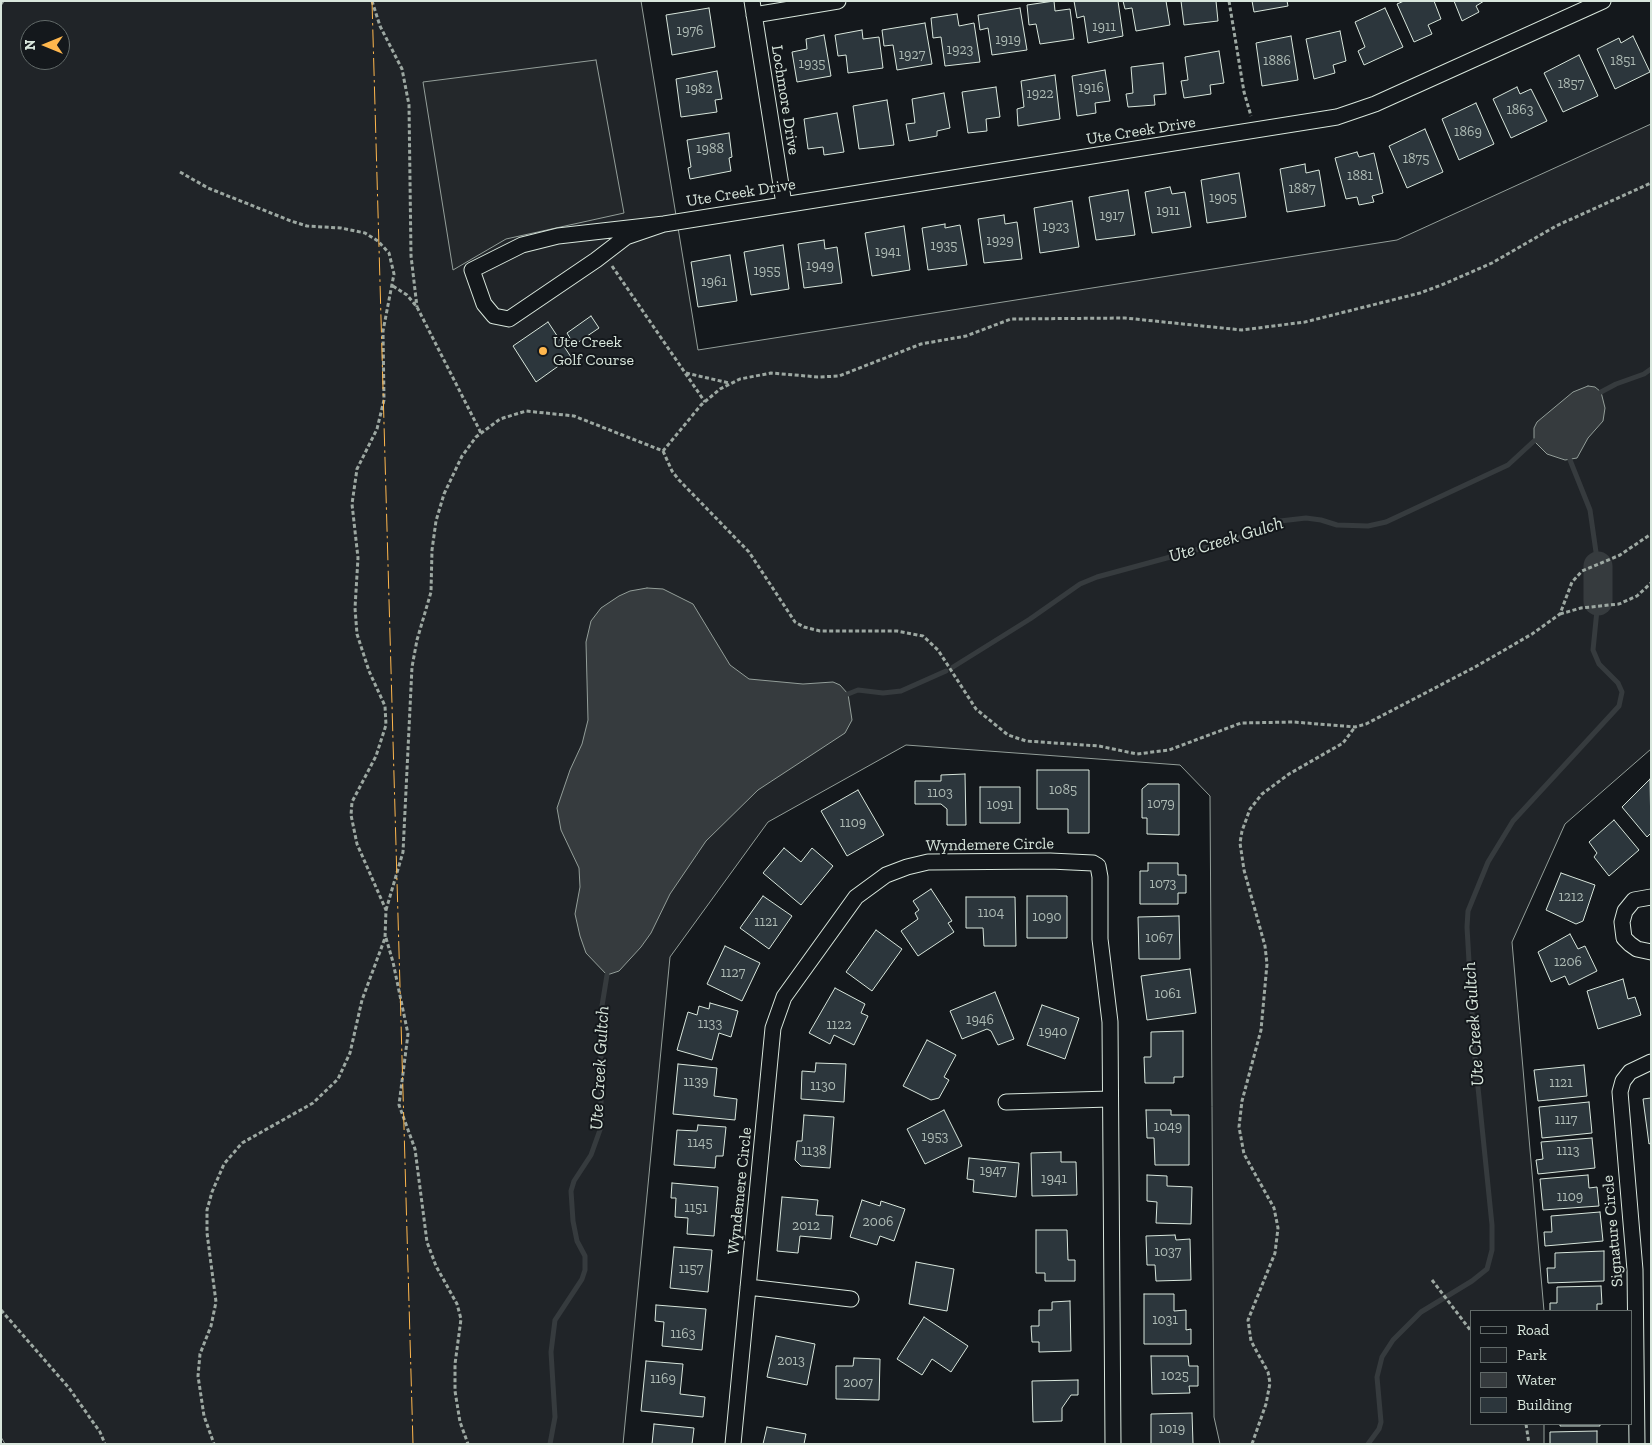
<!DOCTYPE html>
<html>
<head>
<meta charset="utf-8">
<style>
	body { margin:0 }
	#map { position:relative; width:1652px; height:1445px; overflow:hidden; background:#14181c; font-family:"Zilla Slab",serif }
	canvas { display:block }
	.frame { position:absolute; inset:0; border:2px solid #d8e6dc; pointer-events:none }
	.legend { position:absolute; left:1470px; top:1310px; width:162px; height:115px; box-sizing:border-box; background:#14181c; border:1px solid #626a69; margin:0; padding:6px 9px; list-style:none; font-size:15px; color:#d8e6dc }
	.legend li { display:flex; align-items:center; gap:10px; height:25px }
	.legend b { width:25px; border:1px solid #626a69 }
	.north { position:absolute; left:20px; top:20px; width:50px; height:50px; box-sizing:border-box; background:#14181c; border:1px solid #626a69; border-radius:50%; rotate:270deg; font-size:14px; font-weight:700; line-height:20px; text-align:center; color:#d8e6dc }
	.north::after { content:''; display:block; margin:auto; width:18px; height:22px; background:#ffb74d; clip-path:polygon(50% 0,100% 100%,50% 72%,0 100%) }
</style>
</head>
<body>
<div id="map">
<canvas width="1652" height="1445"></canvas>
<div class="frame"></div>
<ul class="legend">
<li><b style="height:6px;background:#14181c"></b>Road</li>
<li><b style="height:14px;background:#202428"></b>Park</li>
<li><b style="height:14px;background:#363b3e"></b>Water</li>
<li><b style="height:14px;background:#2c363c"></b>Building</li>
</ul>
<div class="north">N</div>
</div>
<script>
const g = document.querySelector('canvas').getContext('2d');
g.lineJoin = 'round';
function fillPath(path, color) {
  g.fillStyle = color;
  g.fill(path, 'evenodd');
}
function poly(rows) {
  const path = new Path2D();
  for (const r of rows) {
    path.moveTo(r[0], r[1]);
    for (let i = 2; i < r.length; i += 2) path.lineTo(r[i], r[i + 1]);
  }
  return path;
}
function strokePath(path, color, width, dash) {
  g.strokeStyle = color;
  g.lineWidth = width;
  g.lineCap = dash ? 'butt' : 'round';
  g.setLineDash(dash || []);
  g.stroke(path);
}
function label(font, color, halo, rows, align = 'center') {
  g.font = font + ' "Zilla Slab",serif';
  g.lineWidth = 4;
  g.setLineDash([]);
  g.textBaseline = 'middle';
  g.strokeStyle = halo;
  g.fillStyle = color;
  for (const [text, x, y, turn = 0] of rows) {
    g.save();
    g.translate(x, y);
    g.rotate((+turn || 0) * Math.PI / 180);
    g.textAlign = isNaN(turn) ? turn : align;
    if (halo) g.strokeText(text, 0, 0);
    g.fillText(text, 0, 0);
    g.restore();
  }
}
const green = poly([
	[1,1,641,1,698,350,1397,240,1651,124,1651,749,1565,824,1512,942,1544,1311,1471,1311,1471,1424,1544,1424,1544,1444,1220,1444,1214,1417,1210,796,1180,765,906,745,768,822,670,957,623,1444,5,1444,1,1437,1,1],
	[30,30,60,30,60,60,30,60,30,30]
]);
const parking = poly([
	[596,60,624,213,506,239,453,270,423,82,596,60]
]);
const water = poly([
	[1588,386,1595,387,1601,392,1605,408,1603,421,1588,438,1577,458,1565,460,1547,454,1534,441,1534,428,1537,422,1573,392,1588,386],
	[647,588,663,589,693,604,730,665,749,679,803,684,833,682,840,685,848,694,852,720,845,733,758,790,706,841,670,894,651,933,641,947,619,971,607,975,586,953,580,936,575,914,580,887,579,868,561,830,557,808,570,770,582,744,588,720,586,642,591,621,601,608,619,596,630,591,647,588]
]);
const stream = poly([
	[1601,392,1616,384,1644,374,1651,369],
	[1570,460,1590,510,1597,559],
	[953,667,1030,619,1080,584,1097,577,1229,541,1260,531,1280,521,1306,518,1321,520,1337,525,1368,526,1386,522,1508,465,1534,441],
	[848,694,858,690,883,693,901,691,946,671],
	[550,1444,555,1417,551,1352,555,1320,582,1279,585,1270,585,1256,577,1241,573,1221,571,1191,574,1181,591,1155,601,1127,601,1012,607,975],
	[1368,1444,1379,1429,1381,1422,1377,1377,1382,1357,1393,1340,1421,1312,1472,1281,1487,1269,1492,1250,1492,1225,1474,1048,1467,927,1468,911,1488,862,1513,821,1619,706,1622,692,1618,683,1599,664,1593,650,1597,610]
]);
const river = poly([
	[1598,566,1598,601]
]);
const building = poly([
	[1054,1,1055,11,1070,9,1074,39,1040,44,1036,24,1029,25,1027,5,1054,1],
	[1074,1,1118,1,1123,36,1088,43,1084,16,1077,18,1074,1],
	[1123,1,1166,1,1170,25,1136,31,1132,8,1125,9,1123,1],
	[1181,1,1216,1,1218,21,1184,25,1181,1],
	[1252,1,1287,1,1288,6,1254,12,1252,1],
	[1404,1,1434,1,1441,19,1428,25,1432,34,1414,42,1397,4,1404,1],
	[1454,1,1484,1,1476,6,1479,12,1462,21,1454,1],
	[709,8,715,47,672,55,666,15,709,8],
	[1020,8,1027,50,992,55,988,28,980,30,978,15,1020,8],
	[1385,8,1403,47,1364,65,1358,51,1365,47,1355,22,1385,8],
	[957,14,959,26,974,23,980,62,945,66,941,37,933,38,931,18,957,14],
	[925,23,932,64,897,70,893,45,884,46,882,30,925,23],
	[862,30,863,39,879,37,883,68,848,73,846,55,838,56,835,35,862,30],
	[1340,31,1346,61,1333,65,1335,73,1314,79,1306,39,1340,31],
	[824,35,831,76,797,82,792,52,807,49,806,39,824,35],
	[1291,36,1298,80,1262,86,1256,43,1291,36],
	[1633,36,1650,72,1615,89,1597,49,1619,38,1621,43,1633,36],
	[1219,51,1224,83,1210,85,1211,94,1184,98,1181,81,1188,80,1185,57,1219,51],
	[1579,55,1598,96,1563,112,1544,73,1579,55],
	[1163,63,1166,94,1154,95,1155,105,1128,107,1126,94,1133,93,1131,67,1163,63],
	[1105,70,1110,101,1095,103,1096,113,1077,116,1072,76,1105,70],
	[717,71,722,99,715,100,717,112,681,117,676,79,717,71],
	[1055,75,1060,119,1018,126,1017,109,1024,107,1021,81,1055,75],
	[996,87,1000,117,986,119,987,131,968,133,962,92,996,87],
	[1517,87,1520,94,1531,89,1547,121,1511,138,1493,99,1517,87],
	[944,93,950,128,937,131,937,136,909,141,906,124,915,123,912,99,944,93],
	[887,100,894,145,859,149,853,106,887,100],
	[1476,103,1494,144,1459,160,1442,119,1476,103],
	[837,113,844,152,824,155,823,147,808,149,804,119,837,113],
	[1425,129,1443,172,1407,188,1389,146,1425,129],
	[729,133,732,157,729,158,731,171,690,179,688,168,691,167,687,140,729,133],
	[1357,152,1359,157,1374,153,1383,193,1372,196,1374,202,1359,205,1357,197,1346,199,1335,158,1357,152],
	[1305,164,1306,173,1319,170,1325,206,1287,212,1280,169,1305,164],
	[1239,173,1246,217,1207,223,1201,180,1239,173],
	[1170,187,1172,194,1185,192,1191,227,1152,233,1145,192,1170,187],
	[1128,190,1135,235,1096,240,1089,197,1128,190],
	[1072,201,1079,247,1040,253,1034,208,1072,201],
	[1004,215,1005,224,1017,222,1022,259,984,263,978,219,1004,215],
	[945,224,945,228,960,225,967,265,928,270,922,228,945,224],
	[904,226,910,270,872,276,865,233,904,226],
	[824,240,825,249,837,247,842,283,804,288,798,244,824,240],
	[783,245,789,289,751,295,744,252,783,245],
	[730,255,737,301,698,307,691,262,730,255],
	[591,316,599,328,574,345,567,333,591,316],
	[548,322,571,357,536,382,513,346,548,322],
	[1037,770,1089,770,1089,833,1068,833,1068,809,1037,809,1037,770],
	[965,774,966,825,947,825,947,809,941,804,915,804,915,781,941,781,941,775,965,774],
	[1650,779,1651,833,1647,837,1622,807,1650,779],
	[1148,784,1179,784,1179,835,1147,834,1147,818,1142,818,1142,789,1148,784],
	[980,787,1020,787,1020,823,980,823,980,787],
	[858,790,884,835,847,856,821,811,858,790],
	[1614,820,1639,850,1609,876,1594,857,1597,853,1589,842,1614,820],
	[784,848,801,862,812,848,833,866,801,905,763,873,784,848],
	[1148,863,1178,863,1178,875,1186,875,1186,893,1178,893,1178,904,1140,904,1140,871,1148,871,1148,863],
	[1561,873,1595,885,1583,921,1576,924,1546,910,1561,873],
	[931,889,952,921,948,923,954,932,918,956,901,931,918,919,915,913,919,910,913,901,931,889],
	[763,896,792,916,769,949,740,928,763,896],
	[1027,896,1067,896,1067,938,1027,938,1027,896],
	[966,897,1015,897,1016,946,984,946,983,928,966,928,966,897],
	[1179,916,1180,959,1139,959,1138,917,1179,916],
	[876,930,902,949,872,991,846,972,876,930],
	[1570,934,1578,949,1585,946,1597,971,1569,985,1565,976,1551,982,1538,952,1570,934],
	[725,946,760,963,742,1001,707,984,725,946],
	[1190,969,1196,1013,1147,1020,1141,976,1190,969],
	[1623,979,1628,999,1635,997,1641,1015,1598,1029,1587,991,1623,979],
	[835,988,865,1004,861,1013,868,1016,854,1045,834,1035,830,1044,809,1033,835,988],
	[995,992,1014,1039,998,1045,991,1031,987,1029,962,1039,950,1011,995,992],
	[710,1003,738,1011,731,1037,719,1033,712,1060,677,1050,688,1012,697,1015,699,1006,709,1009,710,1003],
	[1042,1005,1079,1018,1065,1059,1027,1045,1042,1005],
	[1183,1031,1183,1077,1174,1077,1174,1083,1145,1083,1144,1057,1151,1057,1151,1032,1183,1031],
	[927,1040,956,1055,944,1077,949,1080,939,1098,931,1100,903,1086,927,1040],
	[816,1063,846,1064,844,1102,801,1099,802,1071,815,1072,816,1063],
	[678,1064,717,1068,714,1096,737,1099,735,1120,673,1114,678,1064],
	[1584,1065,1587,1096,1538,1101,1534,1070,1584,1065],
	[1651,1098,1651,1143,1649,1144,1643,1099,1651,1098],
	[1589,1102,1592,1133,1542,1138,1539,1107,1589,1102],
	[944,1110,962,1146,925,1164,907,1129,944,1110],
	[1146,1110,1171,1110,1171,1115,1189,1115,1189,1165,1155,1165,1154,1138,1147,1138,1146,1110],
	[804,1115,834,1117,830,1168,801,1166,795,1160,797,1141,802,1141,804,1115],
	[698,1125,726,1127,723,1156,716,1156,715,1168,674,1165,677,1130,697,1131,698,1125],
	[1592,1138,1595,1168,1538,1174,1536,1160,1543,1159,1541,1142,1592,1138],
	[1061,1152,1061,1162,1076,1162,1077,1195,1032,1196,1031,1153,1061,1152],
	[969,1158,1019,1163,1016,1197,973,1192,974,1180,967,1179,969,1158],
	[1147,1175,1167,1176,1167,1186,1192,1187,1191,1224,1156,1223,1157,1202,1147,1201,1147,1175],
	[1588,1175,1589,1188,1597,1187,1599,1206,1543,1210,1540,1179,1588,1175],
	[672,1183,718,1187,714,1236,687,1234,688,1218,675,1217,676,1198,671,1198,672,1183],
	[782,1197,818,1200,816,1215,833,1216,831,1239,800,1236,798,1253,777,1251,782,1197],
	[862,1200,880,1206,881,1201,905,1209,894,1241,880,1236,877,1245,850,1237,862,1200],
	[1600,1212,1603,1241,1545,1246,1544,1232,1552,1232,1551,1216,1600,1212],
	[1036,1230,1067,1230,1068,1260,1075,1260,1075,1281,1045,1281,1045,1273,1036,1273,1036,1230],
	[1175,1235,1176,1240,1190,1239,1191,1280,1156,1281,1155,1265,1147,1265,1146,1236,1175,1235],
	[674,1247,712,1250,708,1292,670,1288,674,1247],
	[1604,1251,1604,1281,1548,1283,1547,1268,1555,1268,1555,1253,1604,1251],
	[916,1262,954,1269,947,1311,909,1304,916,1262],
	[1601,1286,1602,1304,1597,1304,1597,1311,1550,1311,1550,1303,1557,1303,1557,1287,1601,1286],
	[1144,1294,1174,1294,1174,1311,1186,1310,1186,1330,1191,1329,1191,1344,1144,1344,1144,1294],
	[1070,1301,1071,1351,1039,1352,1039,1342,1032,1342,1031,1326,1039,1326,1039,1310,1052,1310,1052,1302,1070,1301],
	[656,1305,706,1309,702,1350,662,1346,664,1322,655,1321,656,1305],
	[924,1317,968,1346,951,1372,932,1359,922,1375,897,1359,924,1317],
	[776,1336,815,1344,807,1385,767,1377,776,1336],
	[1151,1356,1188,1356,1189,1366,1198,1366,1198,1386,1189,1386,1190,1393,1152,1394,1151,1356],
	[854,1358,880,1359,879,1400,836,1399,836,1366,853,1366,854,1358],
	[646,1361,683,1364,680,1394,705,1397,703,1417,641,1411,646,1361],
	[1078,1380,1078,1395,1071,1395,1062,1408,1062,1421,1033,1422,1032,1381,1078,1380],
	[1192,1413,1193,1444,1151,1444,1151,1414,1192,1413],
	[654,1424,694,1428,692,1444,652,1444,654,1424],
	[1560,1424,1600,1424,1600,1426,1560,1426,1560,1424],
	[767,1427,806,1434,804,1444,763,1444,767,1427],
	[1597,1431,1597,1444,1550,1444,1550,1432,1597,1431]
]);
const path = poly([
	[372,1,380,26,402,69,409,105,411,256,417,307],
	[1229,1,1244,92,1251,116],
	[1,4,3,1],
	[180,172,208,188,291,221,307,226,341,228,365,233,378,241,389,253,394,274,383,331,384,400,377,429,357,469,352,504,358,558,355,608,357,634,369,671,385,706,386,725,376,756,352,802,351,815,357,844,386,910,385,938,362,1000,350,1053,338,1079,313,1103,242,1143,224,1164,212,1192,207,1210,207,1233,216,1302,211,1326,200,1354,198,1376,204,1416,214,1444],
	[612,266,705,402],
	[393,286,407,295,417,307,481,433],
	[686,373,729,383],
	[663,451,672,471,679,480,749,552,795,622,804,627,820,631,897,631,923,636,938,650,976,709,1008,735,1026,741,1099,746,1137,754,1169,750,1241,723,1294,722,1355,727,1366,724,1475,667,1532,634,1560,614,1572,582,1582,571,1620,555,1651,534],
	[1560,614,1581,608,1619,604,1637,596,1651,583],
	[386,910,403,852,412,667,417,640,431,592,432,550,436,521,444,494,462,456,476,437,500,419,526,411,574,416,663,451,701,405,720,389,740,379,771,373,818,377,839,376,921,344,966,336,1011,319,1125,318,1242,330,1305,322,1420,293,1444,284,1492,263,1556,226,1651,183],
	[386,938,393,962,408,1034,399,1105,415,1149,427,1242,436,1266,457,1304,461,1319,455,1364,455,1391,460,1422,468,1444],
	[1432,1280,1471,1331],
	[1,1310,69,1388,100,1432,105,1444],
	[1526,1424,1529,1444],
	[1252,1444,1266,1404,1270,1383,1268,1372,1251,1341,1248,1320,1275,1253,1278,1228,1274,1208,1244,1154,1239,1127,1242,1101,1261,1030,1267,964,1265,946,1244,870,1240,843,1242,831,1250,809,1262,794,1289,774,1343,743,1355,727]
]);
const street = poly([
	[752,1,784,204],
	[754,15,838,1],
	[664,224,626,237,596,260,509,319,494,316,484,304,472,270,522,245,558,236,664,224,1337,117,1375,104,1603,1],
	[1651,897,1634,900,1625,911,1622,922,1624,938,1630,944,1637,949,1651,952],
	[1006,1102,1110,1099],
	[748,1287,851,1299],
	[733,1444,773,1028,784,997,856,897,886,875,907,867,928,862,1050,861,1093,863,1098,866,1100,877,1100,939,1110,1022,1113,1444],
	[1637,1444,1635,1270,1620,1092,1623,1081,1630,1072,1651,1062]
]);
const power = poly([
	[372,1,413,1444]
]);
const markers = [
	[543,351,5,"#ffb74d"]
];
const numberNames = [
	["1911",1104,27],
	["1976",690,31],
	["1919",1008,40],
	["1923",960,50],
	["1927",912,55],
	["1886",1277,61],
	["1851",1623,61],
	["1935",812,64],
	["1857",1571,84],
	["1916",1091,88],
	["1982",699,89],
	["1922",1040,94],
	["1863",1520,110],
	["1869",1468,132],
	["1988",710,149],
	["1875",1416,159],
	["1881",1360,176],
	["1887",1302,189],
	["1905",1223,198],
	["1911",1168,211],
	["1917",1112,216],
	["1923",1056,227],
	["1929",1000,241],
	["1935",944,246],
	["1941",888,252],
	["1949",820,266],
	["1955",767,271],
	["1961",714,282],
	["1085",1063,790],
	["1103",940,793],
	["1079",1161,804],
	["1091",1000,805],
	["1109",853,823],
	["1073",1163,884],
	["1212",1571,897],
	["1104",991,913],
	["1090",1047,917],
	["1121",766,922],
	["1067",1159,938],
	["1206",1568,962],
	["1127",733,973],
	["1061",1168,994],
	["1946",980,1020],
	["1133",710,1024],
	["1122",839,1025],
	["1940",1053,1032],
	["1139",696,1082],
	["1121",1561,1083],
	["1130",823,1086],
	["1117",1566,1120],
	["1049",1168,1127],
	["1953",935,1137],
	["1145",700,1143],
	["1138",814,1151],
	["1113",1568,1151],
	["1947",993,1171],
	["1941",1054,1179],
	["1109",1570,1197],
	["1151",696,1208],
	["2006",878,1222],
	["2012",806,1226],
	["1037",1168,1252],
	["1157",691,1269],
	["1031",1165,1320],
	["1163",683,1334],
	["2013",791,1361],
	["1025",1175,1376],
	["1169",663,1379],
	["2007",858,1383],
	["1019",1172,1429]
];
const streetNames = [
	["Lochmore Drive",785,100,81],
	["Ute Creek Drive",1141,131,-9],
	["Ute Creek Drive",741,193,-9],
	["Wyndemere Circle",990,845,-1],
	["Wyndemere Circle",740,1191,-84],
	["Signature Circle",1613,1231,-95]
];
const poiNames = [
	["Ute Creek",553,342],
	["Golf Course",553,360]
];
const waterNames = [
	["Ute Creek Gulch",1226,540,-17],
	["Ute Creek Gultch",1474,1024,-94],
	["Ute Creek Gultch",600,1068,-87]
];
fillPath(green, '#202428');
strokePath(green, '#939e99', 1);
fillPath(parking, '#24282b');
strokePath(parking, '#939e99', 1);
fillPath(water, '#363b3e');
strokePath(water, '#939e99', 1);
strokePath(stream, '#363b3e', 5);
strokePath(river, '#363b3e', 29);
fillPath(building, '#2c363c');
strokePath(building, '#d8e6dc', 1);
strokePath(street, '#d8e6dc', 17);
strokePath(path, '#9da8a2', 3, [4, 2.5]);
strokePath(street, '#14181c', 15);
strokePath(power, '#ffb74d', 1, [18, 4, 2.5, 4]);
for (const [x, y, r, color] of markers) {
  const dot = new Path2D();
  dot.arc(x, y, r, 0, 2 * Math.PI);
  g.fillStyle = color;
  g.fill(dot);
  strokePath(dot, '#14181c', 2);
}
label('14px', '#adbab4', null, numberNames);
label('16px', '#d8e6dc', '#14181c', streetNames);
label('16px', '#d8e6dc', '#14181c', poiNames, 'left');
label('italic 18px', '#d8e6dc', '#14181c', waterNames);
</script>
</body>
</html>
